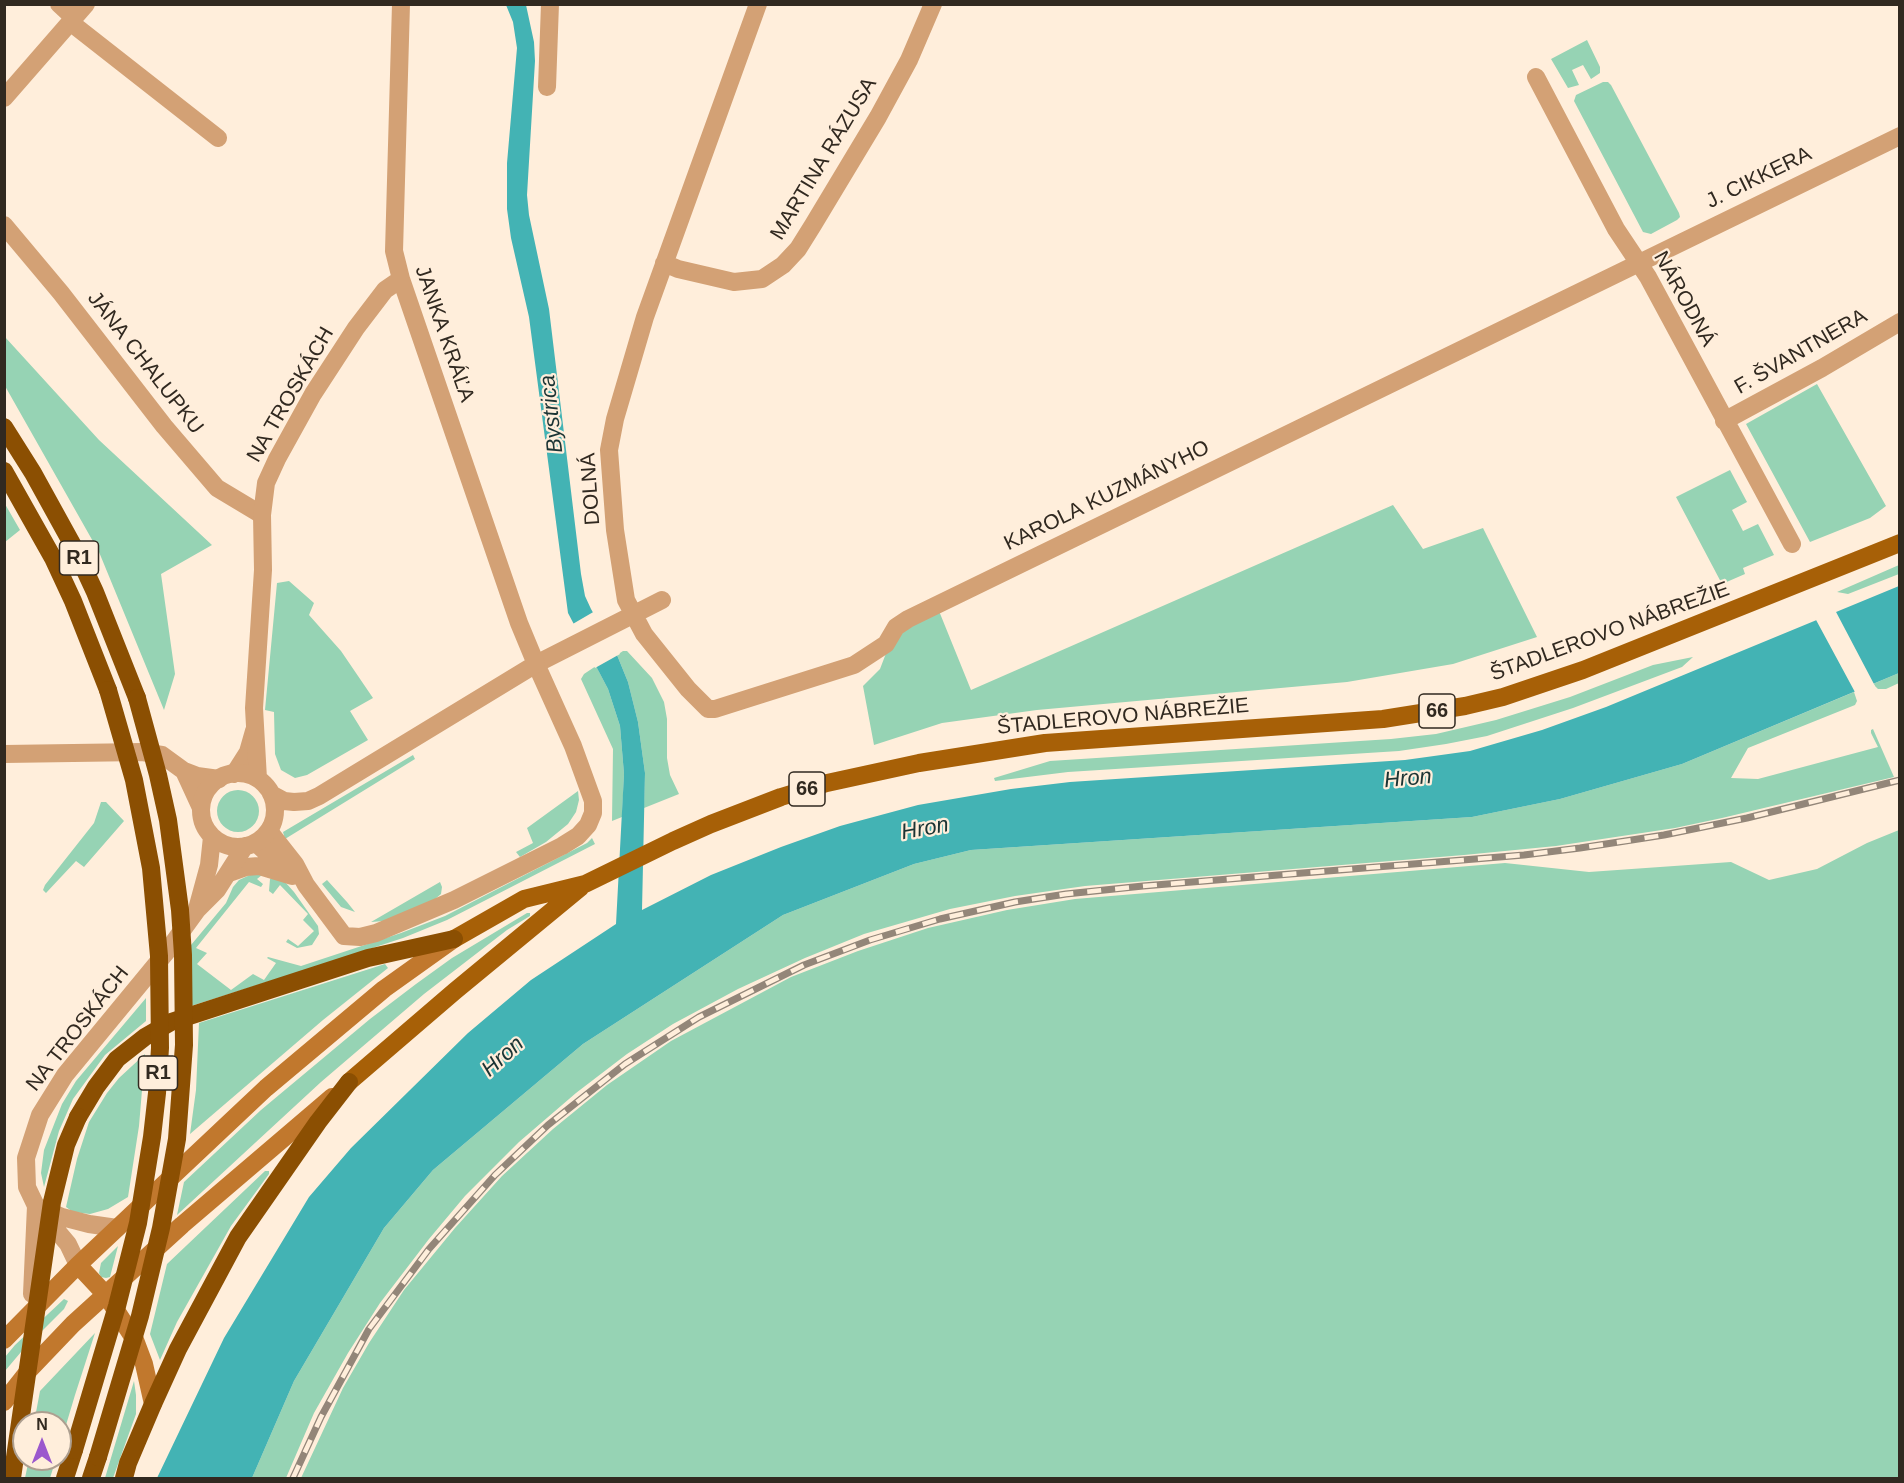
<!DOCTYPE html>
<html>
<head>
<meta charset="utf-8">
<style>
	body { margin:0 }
	#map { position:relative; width:1904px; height:1483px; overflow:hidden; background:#ffeedb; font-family:Helvetica,sans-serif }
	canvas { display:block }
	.frame { position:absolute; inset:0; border:6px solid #312920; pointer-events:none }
	.north { position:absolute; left:12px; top:1411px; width:60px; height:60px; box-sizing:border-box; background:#ffeedb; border:2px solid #ad9f90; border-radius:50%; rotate:0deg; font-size:16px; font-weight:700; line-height:24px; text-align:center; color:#312920 }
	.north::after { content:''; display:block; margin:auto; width:21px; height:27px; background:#9b58cd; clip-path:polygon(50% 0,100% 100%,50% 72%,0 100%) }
</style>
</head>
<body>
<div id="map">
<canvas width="1904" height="1483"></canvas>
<div class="frame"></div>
<div class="north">N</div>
</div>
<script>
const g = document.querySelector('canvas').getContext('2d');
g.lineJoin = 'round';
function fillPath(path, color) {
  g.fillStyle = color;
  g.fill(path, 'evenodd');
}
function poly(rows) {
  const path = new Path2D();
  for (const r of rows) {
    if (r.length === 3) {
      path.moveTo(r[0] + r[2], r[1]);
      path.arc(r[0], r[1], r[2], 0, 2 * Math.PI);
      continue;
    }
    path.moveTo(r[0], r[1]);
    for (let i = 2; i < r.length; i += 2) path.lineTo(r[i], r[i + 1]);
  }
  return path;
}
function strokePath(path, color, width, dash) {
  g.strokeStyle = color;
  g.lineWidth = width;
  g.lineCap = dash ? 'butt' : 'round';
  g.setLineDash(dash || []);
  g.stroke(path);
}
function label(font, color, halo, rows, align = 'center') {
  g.font = font + ' Helvetica,sans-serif';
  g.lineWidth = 4.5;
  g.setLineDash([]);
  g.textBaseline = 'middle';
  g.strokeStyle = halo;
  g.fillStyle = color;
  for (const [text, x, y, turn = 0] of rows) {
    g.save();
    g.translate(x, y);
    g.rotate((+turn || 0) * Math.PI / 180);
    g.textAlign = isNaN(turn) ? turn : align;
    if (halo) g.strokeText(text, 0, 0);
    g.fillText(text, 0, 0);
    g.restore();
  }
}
const green = poly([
	[1587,40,1600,67,1600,73,1591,79,1583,65,1572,70,1579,85,1568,88,1551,59],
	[1603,82,1608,82,1611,85,1679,213,1680,217,1677,220,1651,234,1643,232,1574,101,1576,95],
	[5,337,99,440,212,545,161,574,175,674,164,710,99,552,5,386],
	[1817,384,1886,506,1870,518,1810,542,1746,424],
	[1730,470,1747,502,1732,510,1743,531,1758,524,1774,555,1743,568,1745,574,1722,584,1676,497],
	[5,504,20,530,5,542,4,542],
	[1393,505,1423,549,1483,528,1537,637,1453,664,1347,682,1037,710,942,723,874,745,863,686,880,669,893,635,939,611,971,690],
	[1899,565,1899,574,1848,594,1837,592],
	[289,581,314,603,309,615,341,651,373,698,350,711,368,740,307,775,295,778,281,770,275,754,274,712,265,710,277,583],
	[623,651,627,651,652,678,664,702,667,719,667,758,670,775,679,794,644,808,645,773,638,722,628,682,617,655],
	[1693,657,1682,667,1573,708,1487,736,1446,744,1399,751,1068,772,995,781,994,778,1050,761,1391,739,1436,734,1496,720,1570,697,1653,665],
	[596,666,608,689,620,726,624,774,622,817,612,821,613,749,581,679,584,674],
	[1899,673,1899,683,1886,689,1878,689,1873,684],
	[1854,692,1857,701,1855,705,1748,748,1731,778,1758,779,1878,747,1871,733,1871,730,1873,729,1894,777,1722,818,1675,828,1556,846,1464,855,1085,886,1015,896,950,909,864,934,805,958,738,989,673,1024,627,1054,576,1093,519,1142,465,1196,429,1239,380,1303,348,1353,314,1413,286,1478,252,1478,294,1381,384,1228,433,1170,583,1044,783,915,914,864,971,850,1472,817,1560,799,1682,764],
	[413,755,415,759,285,839,283,832],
	[238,811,21],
	[578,791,579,800,576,812,568,824,546,842,520,857,516,852,533,843,527,828],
	[101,802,106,802,124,821,84,867,76,861,46,893,43,890,45,885,94,823],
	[1899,830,1899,1478,301,1478,343,1388,369,1343,404,1290,455,1228,502,1176,553,1129,607,1085,671,1041,791,977,858,951,928,928,1007,910,1075,899,1505,863,1589,872,1731,862,1769,880,1817,869,1867,843],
	[592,838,595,844,447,920,403,938,305,970,191,1006,191,945,226,903,233,887,239,880,250,875,262,875,257,879,263,884,261,887,249,882,196,948,207,953,197,964,231,990,253,974,264,980,276,963,267,958,268,957,301,966,401,933,445,916,587,843],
	[272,877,286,883,294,892,318,926,319,934,312,945,297,948,286,942,288,939,298,946,314,931,303,920,308,914,280,885,273,894,269,891,270,879],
	[327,880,347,902,355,912,341,907,322,884],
	[440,882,442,887,441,894,434,900,384,921,371,922],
	[527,913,530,913,530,916,507,930,424,994,321,1082,177,1215,184,1182,261,1110,370,1019,416,984,452,958],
	[385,964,388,968,323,1020,190,1134,196,1090,199,1023],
	[146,998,146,1021,105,1055,73,1099,59,1131,44,1187,41,1173,44,1150,62,1104,76,1081],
	[145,1054,139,1126,128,1197,108,1209,90,1214,73,1212,66,1207,77,1159,89,1122,107,1093,119,1078],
	[265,1171,269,1171,269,1174,231,1226,177,1322,160,1360,150,1334,167,1264],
	[118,1246,110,1277,106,1278,101,1277,99,1273,101,1263],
	[64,1299,68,1301,64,1309,21,1352,5,1371,5,1357,15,1345],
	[95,1333,75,1395,60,1445,60,1423,34,1423,40,1391],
	[134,1381,136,1395,136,1414,113,1478,105,1478],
	[29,1459,56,1459,50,1478,25,1478]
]);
const water = poly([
	[506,5,526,5,534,42,535,61,527,195,529,215,549,309,581,574,585,596,591,609,617,655,628,682,638,722,645,773,642,910,711,875,781,847,840,826,918,805,1011,789,1070,782,1405,760,1470,751,1542,730,1606,707,1899,586,1899,673,1682,764,1560,799,1472,817,971,850,914,864,783,915,583,1044,433,1170,384,1228,294,1381,252,1478,157,1478,224,1338,309,1197,351,1148,468,1033,531,980,616,924,624,774,620,726,608,689,568,613,529,317,511,238,507,209,507,163,517,48,513,22]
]);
const pier = poly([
	[1835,610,1875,686,1856,694,1815,618],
	[595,611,620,654,595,668,571,625]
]);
const minor = poly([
	[59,4,74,18],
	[758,4,645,317,615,419,609,450,615,530,626,600,644,634,688,689,708,709,715,709,854,665,886,644,896,627,908,619,1900,136],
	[70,22,218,138],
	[1536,77,1616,229,1648,277,1792,544],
	[547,87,550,4],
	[4,98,86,4],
	[4,225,61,293,164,426,217,488,262,515],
	[664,263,678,269,734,282,762,279,783,265,798,249,813,225,878,117,909,60,933,4],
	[1724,421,1822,368,1900,322],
	[4,754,142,752,162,755,184,771,197,776,219,779],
	[184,771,201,808],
	[234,774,248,752,254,731],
	[269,831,295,864,306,885,344,936,360,937,376,933,454,900,562,846,578,836,588,825,593,813,593,801,573,746,536,664,662,600],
	[256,843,287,872],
	[229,873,246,867,259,866,292,876]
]);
const tertiary = poly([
	[238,810,37],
	[258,779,254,708,263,570,262,515,266,483,277,459,313,394,356,328,385,290,401,279],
	[271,794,284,801,294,802,308,801,319,796,536,664,519,623,401,279,394,251,401,4],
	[197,909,209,865,212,837],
	[41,1208,62,1217,89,1224,117,1228],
	[78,1265,68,1244,36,1206,27,1187,26,1158,40,1115,65,1075,168,950,197,910,217,890,245,846],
	[32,1294,36,1206]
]);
const secondary = poly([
	[78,1265,106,1295,135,1340,144,1364,153,1404],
	[4,1340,78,1265,266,1088,384,989,454,939],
	[4,1402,30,1369,73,1324,182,1225,332,1097]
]);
const primary = poly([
	[454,939,524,899,585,884,673,841,711,824,781,797,827,783,919,763,1045,743,1383,719,1465,706,1503,697,1583,670,1900,543],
	[349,1082,455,991,581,887]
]);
const motorway = poly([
	[4,427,33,473,76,551,95,592,137,698],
	[4,471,53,558,73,601,108,690],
	[78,1117,96,1087,117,1059,145,1037,171,1022,368,958,454,939],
	[65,1478,74,1450],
	[91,1478,98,1457],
	[124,1478,128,1463,153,1404,178,1349,238,1237,318,1122,349,1082]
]);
const rail = poly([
	[293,1478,321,1417,369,1329,429,1249,495,1175,548,1125,625,1064,699,1017,804,965,870,940,940,919,1015,902,1066,894,1143,886,1524,855,1580,848,1664,835,1747,818,1900,780]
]);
const motorwayBridge = poly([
	[74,1450,117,1306,138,1223,152,1137,157,1093,160,1048,159,956,151,868,134,780,108,690],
	[98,1457,140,1316,161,1228,177,1139,184,1045,183,955,180,910,168,820,158,775,137,698],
	[12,1478,52,1202,66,1145,78,1117]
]);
const shields = [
	[79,558,39],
	[1437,711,36],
	[807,789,36],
	[158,1073,39]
];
const shieldNames = [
	["R1",79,558],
	["66",1437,711],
	["66",807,789],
	["R1",158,1073]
];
const streetNames = [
	["MARTINA RÁZUSA",824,159,-59],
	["J. CIKKERA",1759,178,-26],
	["NÁRODNÁ",1684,299,61],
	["JANKA KRÁĽA",444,334,71],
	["F. ŠVANTNERA",1801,352,-30],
	["JÁNA CHALUPKU",145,363,52],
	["NA TROSKÁCH",291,395,-60],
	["DOLNÁ",591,489,-94],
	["KAROLA KUZMÁNYHO",1107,496,-26],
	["ŠTADLEROVO NÁBREŽIE",1610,632,-20],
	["ŠTADLEROVO NÁBREŽIE",1123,717,-5],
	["NA TROSKÁCH",78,1029,-52]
];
const waterNames = [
	["Bystrica",552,414,-96],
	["Hron",1408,779,-5],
	["Hron",925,829,-10],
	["Hron",503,1057,-42]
];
fillPath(green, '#96d3b4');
fillPath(water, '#43b3b4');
fillPath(pier, '#ffeedb');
strokePath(minor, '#d3a175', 18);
strokePath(tertiary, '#d3a175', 18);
strokePath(secondary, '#c1782d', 18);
strokePath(primary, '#a76007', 18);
strokePath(motorway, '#8b4f02', 18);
strokePath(rail, '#938679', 7);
strokePath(rail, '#ffeedb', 4.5, [14]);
strokePath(motorwayBridge, '#8b4f02', 18);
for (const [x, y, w] of shields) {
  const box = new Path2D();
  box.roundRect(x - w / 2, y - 17, w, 34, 4.5);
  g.fillStyle = '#ffeedb';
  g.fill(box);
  strokePath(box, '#312920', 1.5);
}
label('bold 20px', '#312920', null, shieldNames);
label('21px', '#312920', '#ffeedb', streetNames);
label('italic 22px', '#1b3434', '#ffeedb', waterNames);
</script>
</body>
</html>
